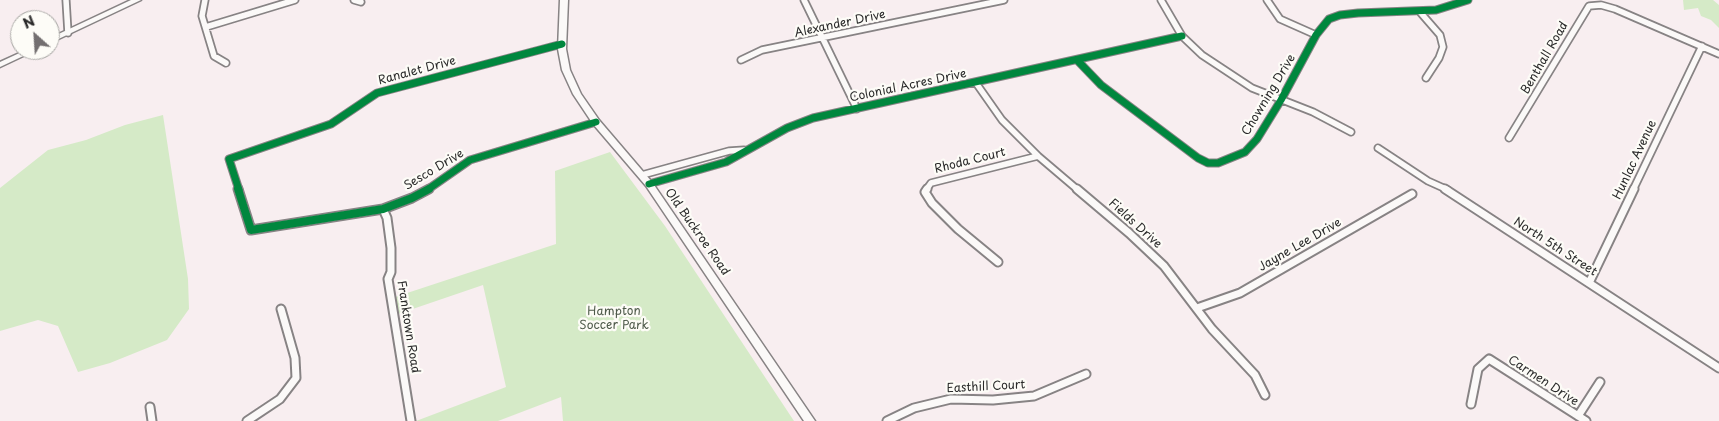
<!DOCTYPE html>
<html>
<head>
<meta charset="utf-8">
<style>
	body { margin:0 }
	#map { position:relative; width:1719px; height:421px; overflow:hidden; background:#f8eef0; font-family:"Playpen Sans",sans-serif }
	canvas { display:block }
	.north { position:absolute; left:10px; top:10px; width:50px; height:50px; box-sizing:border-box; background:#fdfcf7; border:1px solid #a9a8a5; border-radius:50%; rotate:334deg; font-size:14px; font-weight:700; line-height:20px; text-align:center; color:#2b2b2b }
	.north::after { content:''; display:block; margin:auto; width:18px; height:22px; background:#736f70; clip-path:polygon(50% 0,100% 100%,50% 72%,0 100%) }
</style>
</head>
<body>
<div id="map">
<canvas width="1719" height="421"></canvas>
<div class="north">N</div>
</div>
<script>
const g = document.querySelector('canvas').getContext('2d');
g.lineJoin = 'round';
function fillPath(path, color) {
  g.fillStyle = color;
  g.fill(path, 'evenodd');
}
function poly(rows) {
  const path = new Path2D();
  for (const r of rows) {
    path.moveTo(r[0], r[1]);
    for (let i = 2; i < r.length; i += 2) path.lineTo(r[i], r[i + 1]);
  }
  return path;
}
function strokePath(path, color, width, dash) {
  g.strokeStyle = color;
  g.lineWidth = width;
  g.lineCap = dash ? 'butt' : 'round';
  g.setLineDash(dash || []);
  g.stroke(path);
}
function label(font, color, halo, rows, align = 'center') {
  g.font = font + ' "Playpen Sans",sans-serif';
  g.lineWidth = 4.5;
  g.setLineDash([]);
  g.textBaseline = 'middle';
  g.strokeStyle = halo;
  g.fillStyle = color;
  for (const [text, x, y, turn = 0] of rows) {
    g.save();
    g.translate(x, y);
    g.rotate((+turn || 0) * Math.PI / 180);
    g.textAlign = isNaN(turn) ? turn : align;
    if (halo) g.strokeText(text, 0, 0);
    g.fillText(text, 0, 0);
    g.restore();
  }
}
const green = poly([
	[1683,0,1713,0,1719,5,1719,28,1711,20,1701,16,1698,8,1684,10],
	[163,115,188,279,189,309,167,340,110,363,78,372,58,326,38,320,0,331,0,188,48,150,86,140,125,125],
	[610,152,665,226,794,421,563,421,561,397,498,421,416,421,506,387,483,285,398,314,395,297,556,244,555,171]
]);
const streetFar1 = poly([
	[66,0,68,33],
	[205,0,202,16,214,56,226,63],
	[354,0,361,2],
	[804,0,857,109],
	[1161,0,1182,36,1202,55,1252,88,1313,112,1351,132],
	[1267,0,1280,19,1316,35],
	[1420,12,1440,35,1443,47,1439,58,1426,78],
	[206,27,295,0],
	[741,60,762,50,1004,0],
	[1077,60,1101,85,1198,158,1208,163,1218,163,1245,152,1257,139,1281,100,1316,35,1329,19,1340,15,1358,13,1436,10,1468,0],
	[976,83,1002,120,1038,156,1078,190],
	[1509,138,1589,6,1601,5,1615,9,1719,54],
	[1378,148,1428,181,1448,190],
	[642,175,729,151,744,150],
	[649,184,726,162,787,128,813,118,1182,36],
	[239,190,229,159,331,124,377,93,562,44],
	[427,190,470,160,596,122],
	[926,190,931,183,1038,156],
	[1633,190,1702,46]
]);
const street = poly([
	[238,189,251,230,383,209,412,198,429,189],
	[927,189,925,192,932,203,958,229,998,262],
	[1077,189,1129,233,1164,266,1212,329,1255,375,1265,395],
	[1445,189,1719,368],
	[383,209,387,218,391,248,391,272,388,279,411,421],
	[1589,283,1634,189],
	[1197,308,1240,293,1412,194],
	[1471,404,1478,369,1489,359,1586,421],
	[150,407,152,421],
	[1578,416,1600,382],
	[247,421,280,399,296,378,295,358,281,309],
	[887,421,914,408,951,399,993,400,1034,396,1086,374]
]);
const secondary = poly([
	[131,0,141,0,50,43,50,38,131,0],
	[560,0,568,0,566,49,570,70,581,94,599,120,652,182,815,421,804,421,646,186,593,124,573,94,562,70,558,49,560,0],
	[26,50,36,50,0,67,0,62,26,50]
]);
const cyclewayFar1 = poly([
	[1077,60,1101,85,1198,158,1208,163,1218,163,1245,152,1257,139,1281,100,1316,35,1329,19,1340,15,1358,13,1436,10,1468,0],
	[649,184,726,162,787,128,813,118,1182,36],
	[239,190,229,159,331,124,377,93,562,44],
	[427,190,470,160,596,122]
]);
const cycleway = poly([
	[238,189,251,230,383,209,412,198,429,189]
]);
const streetNames = [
	["Alexander Drive",840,24,-12],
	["Benthall Road",1545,58,-60],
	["Ranalet Drive",417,71,-15],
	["Colonial Acres Drive",908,86,-12],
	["Chowning Drive",1269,95,-59],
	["Hunlac Avenue",1635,160,-65],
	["Rhoda Court",970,161,-14],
	["Sesco Drive",434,170,-31],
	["Fields Drive",1135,224,42],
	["Old Buckroe Road",697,232,55],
	["Jayne Lee Drive",1300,245,-30],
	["North 5th Street",1555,247,33],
	["Franktown Road",408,327,81],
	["Carmen Drive",1543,381,33],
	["Easthill Court",986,387,-3]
];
const parkNames = [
	["Hampton",614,312],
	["Soccer Park",614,326]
];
fillPath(green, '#d5eac7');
strokePath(streetFar1, '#878384', 9);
strokePath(street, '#878384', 11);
strokePath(secondary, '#878384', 3);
strokePath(streetFar1, '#fbf9f8', 5.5);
strokePath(street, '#fbf9f8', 7);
fillPath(secondary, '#fbf9f8');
strokePath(cyclewayFar1, '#00873e', 7);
strokePath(cycleway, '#00873e', 8);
label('12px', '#2b2b2b', '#fdfcf7', streetNames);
label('12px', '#4e5a4a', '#fdfcf7', parkNames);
</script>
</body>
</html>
